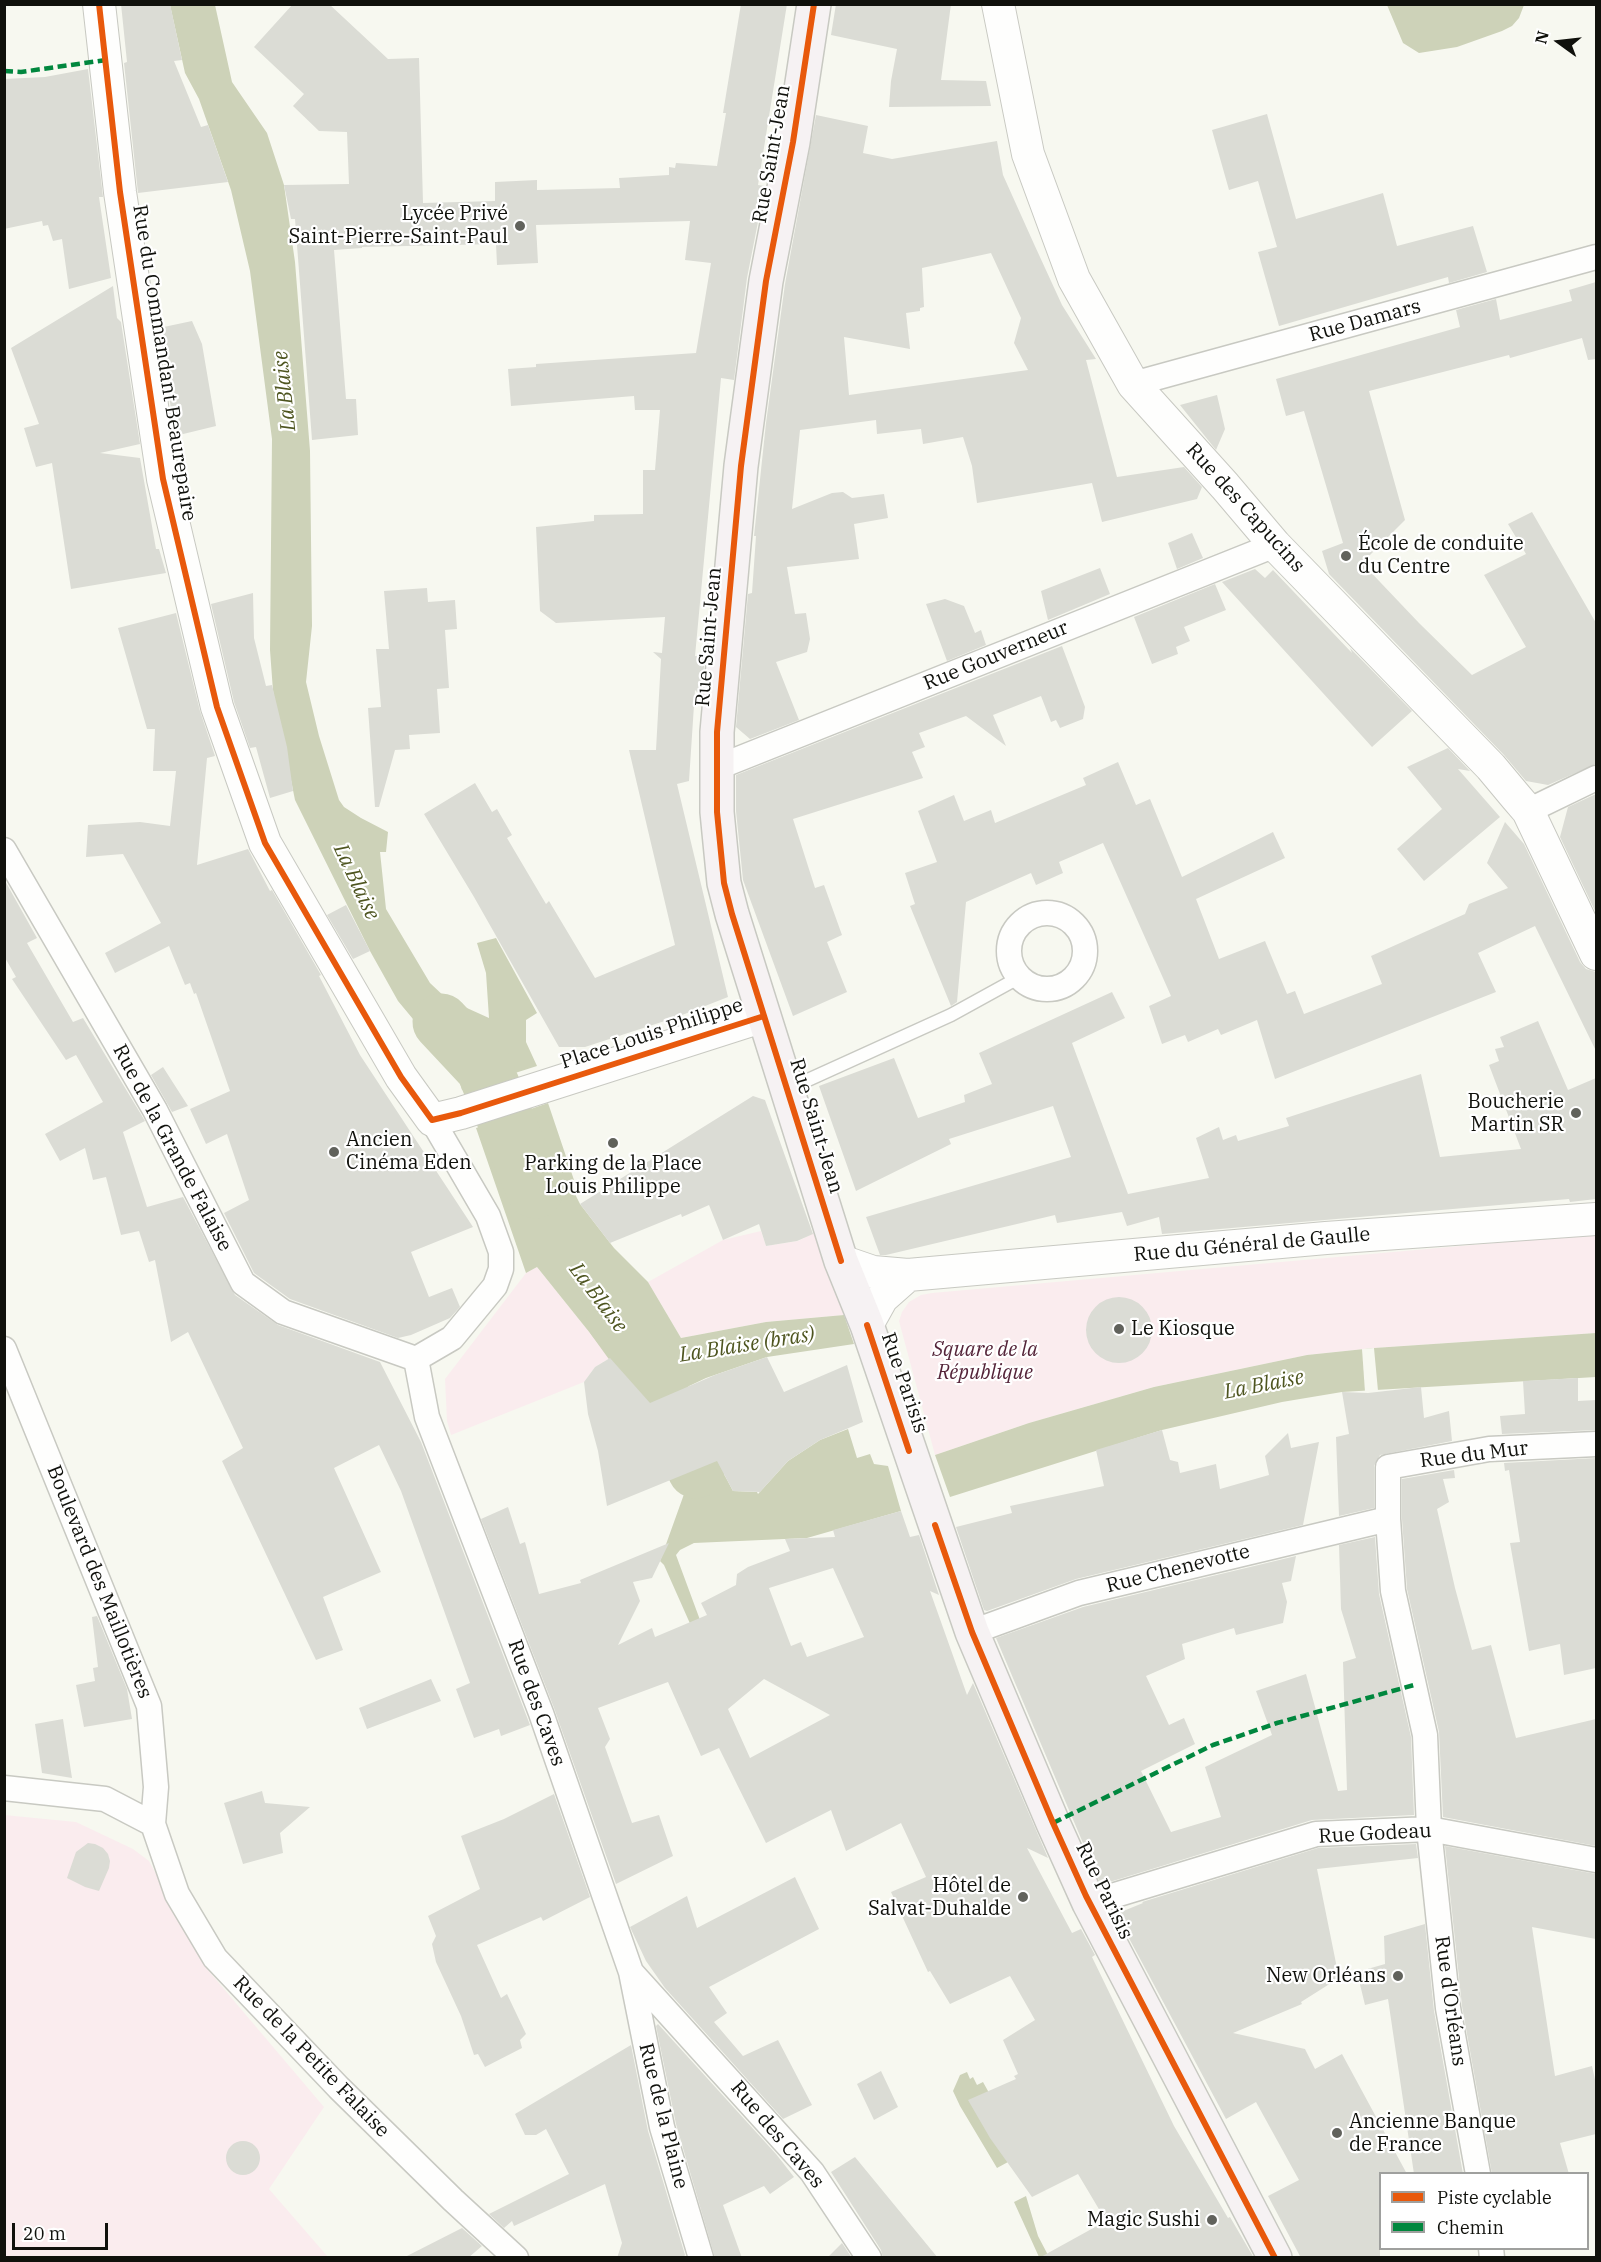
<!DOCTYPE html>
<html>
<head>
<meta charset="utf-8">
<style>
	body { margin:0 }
	#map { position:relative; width:1601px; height:2262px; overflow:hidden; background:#f7f8f0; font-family:"IBM Plex Serif",serif }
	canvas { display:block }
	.frame { position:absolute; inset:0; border:6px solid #10110c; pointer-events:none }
	.legend { position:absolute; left:1379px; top:2172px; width:210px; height:78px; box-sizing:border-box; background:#fff; border:2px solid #9fa09e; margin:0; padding:8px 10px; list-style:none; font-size:18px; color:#10110c }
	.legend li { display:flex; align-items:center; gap:12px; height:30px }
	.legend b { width:30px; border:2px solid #9fa09e }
	.north { position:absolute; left:1529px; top:12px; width:60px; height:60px; -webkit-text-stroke:4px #fff; paint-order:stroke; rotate:285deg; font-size:16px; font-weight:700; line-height:24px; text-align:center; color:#10110c }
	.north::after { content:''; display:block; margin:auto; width:21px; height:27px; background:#10110c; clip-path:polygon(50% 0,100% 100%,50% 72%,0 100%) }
	.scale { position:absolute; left:12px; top:2223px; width:96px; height:27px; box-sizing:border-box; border:3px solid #10110c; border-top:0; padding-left:8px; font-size:18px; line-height:21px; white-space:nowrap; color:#10110c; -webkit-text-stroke:4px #fff; paint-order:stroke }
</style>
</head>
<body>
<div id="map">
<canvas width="1601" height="2262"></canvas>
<div class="frame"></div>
<ul class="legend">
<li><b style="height:8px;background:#e8590c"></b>Piste cyclable</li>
<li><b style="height:8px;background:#00873e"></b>Chemin</li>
</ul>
<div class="north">N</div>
<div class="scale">20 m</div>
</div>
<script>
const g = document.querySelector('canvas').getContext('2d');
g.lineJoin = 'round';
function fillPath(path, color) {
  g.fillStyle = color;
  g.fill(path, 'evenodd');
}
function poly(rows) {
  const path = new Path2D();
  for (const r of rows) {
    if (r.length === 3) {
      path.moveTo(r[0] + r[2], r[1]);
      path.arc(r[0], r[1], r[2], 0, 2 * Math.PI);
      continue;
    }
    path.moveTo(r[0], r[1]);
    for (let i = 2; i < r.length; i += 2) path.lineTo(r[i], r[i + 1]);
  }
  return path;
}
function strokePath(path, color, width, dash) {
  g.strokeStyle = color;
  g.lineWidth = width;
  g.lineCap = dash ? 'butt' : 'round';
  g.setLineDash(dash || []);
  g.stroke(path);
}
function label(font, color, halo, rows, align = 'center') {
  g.font = font + ' "IBM Plex Serif",serif';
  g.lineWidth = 4.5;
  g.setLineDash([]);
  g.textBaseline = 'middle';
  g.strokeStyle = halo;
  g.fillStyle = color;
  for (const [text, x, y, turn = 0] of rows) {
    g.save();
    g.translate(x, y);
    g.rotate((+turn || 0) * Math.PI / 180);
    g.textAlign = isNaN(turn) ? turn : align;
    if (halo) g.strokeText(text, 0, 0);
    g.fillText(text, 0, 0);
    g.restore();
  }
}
const green = poly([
	[761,1231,766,1246,798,1241,814,1233,844,1315,766,1322,681,1338,648,1282,723,1240],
	[1596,1234,1596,1333,1374,1348,1307,1355,1154,1387,1029,1423,935,1455,899,1321,902,1312,909,1302,921,1295,932,1293],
	[537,1267,610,1358,595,1367,584,1382,451,1435,447,1421,445,1379,526,1273],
	[4,1815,76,1822,133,1849,149,1861,207,1969,324,2107,269,2189,328,2257,5,2257]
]);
const water = poly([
	[170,5,215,5,232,82,267,133,284,185,295,262,310,451,312,626,306,682,319,736,339,800,344,807,361,818,388,832,386,852,380,852,386,909,430,983,447,999,489,1018,486,973,477,943,496,938,537,1013,526,1020,526,1042,537,1066,462,1090,458,1073,398,1001,370,951,295,800,273,691,270,650,272,439,250,271,231,190,199,99,185,73],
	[1387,5,1387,4,1524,5,1519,18,1512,26,1502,31,1457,47,1419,53,1403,43],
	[548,1103,575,1183,572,1188,580,1204,614,1248,648,1282,681,1338,766,1322,844,1315,854,1344,767,1357,706,1378,687,1387,682,1377,677,1379,678,1381,635,1387,610,1358,537,1267,526,1273,476,1128],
	[1596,1333,1596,1377,1342,1392,1282,1402,1162,1430,950,1497,935,1455,1029,1423,1154,1387,1307,1355,1374,1348],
	[848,1429,857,1458,870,1454,874,1464,888,1466,901,1511,807,1538,694,1543,680,1550,676,1555,710,1647,696,1637,664,1565,660,1561,688,1483,684,1475,717,1461,733,1491,757,1492,758,1494,788,1461,820,1440],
	[967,2072,970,2079,973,2077,977,2085,983,2082,988,2091,1008,2162,997,2168,960,2106,953,2091,960,2075],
	[1026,2196,1038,2236,1049,2257,1039,2257,1014,2202]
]);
const pier = poly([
	[1374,1348,1378,1391,1365,1392,1362,1349]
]);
const river = poly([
	[441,1022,484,1068,535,1190],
	[615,1319,644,1359,696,1470]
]);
const building = poly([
	[121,4,170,4,182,60,174,61,201,127,208,125,228,182,138,193,124,63,127,62],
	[293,4,329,4,388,59,419,58,423,203,495,201,495,182,537,180,537,190,620,188,619,178,669,175,669,167,675,168,676,163,717,166,726,113,723,113,741,4,787,4,758,185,765,186,747,278,734,380,721,378,695,656,705,657,701,696,695,690,689,781,677,784,728,997,677,1017,585,1047,559,1047,474,897,424,814,475,783,492,812,497,809,512,835,507,838,546,904,549,901,595,978,675,945,629,750,656,750,661,659,653,652,662,653,665,617,556,623,540,611,536,527,594,521,594,515,643,514,643,470,655,470,660,410,635,410,634,396,511,406,508,369,536,367,536,364,696,353,711,263,685,260,690,221,536,225,538,263,497,265,496,244,362,247,362,248,334,250,346,399,356,399,358,435,312,440,295,219,291,219,284,185,349,184,347,132,319,131,293,106,304,94,254,47],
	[836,4,951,4,941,80,986,81,991,106,889,107,891,81,897,49,831,35],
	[88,69,103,197,99,197,111,278,69,289,62,239,53,241,48,225,43,226,42,221,4,229,4,79,45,77],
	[1267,114,1296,219,1383,193,1397,246,1473,226,1487,272,1449,283,1448,277,1279,326,1258,252,1277,247,1258,181,1229,190,1212,130],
	[816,115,868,126,863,153,892,159,997,141,1003,175,1034,244,1062,305,1096,359,1086,360,1117,477,1184,467,1202,487,1197,499,1102,522,1092,483,977,503,972,466,963,437,923,444,921,429,877,434,876,420,800,430,792,509,832,493,843,492,852,498,884,494,888,518,854,524,859,559,787,567,795,614,806,613,810,639,807,652,776,662,799,720,750,739,736,727,748,594,752,593,756,536,754,536,766,423,785,284],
	[991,253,1021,318,1014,343,1028,370,849,395,844,337,910,349,906,313,920,311,920,308,924,307,922,268],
	[1596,282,1596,359,1588,360,1582,338,1510,358,1509,355,1369,391,1405,520,1406,519,1362,563,1419,623,1472,675,1526,647,1484,575,1526,554,1508,524,1532,512,1596,623,1596,764,1548,785,1526,781,1504,755,1329,574,1322,551,1343,543,1304,411,1286,416,1276,379,1460,327,1456,310,1496,299,1500,320,1572,301,1569,290],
	[113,286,117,318,121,322,140,444,100,453,140,458,156,549,159,549,166,573,71,589,52,463,36,467,24,428,39,424,11,348],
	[192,321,202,344,216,426,175,436,159,328],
	[1217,395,1225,429,1216,450,1180,405],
	[1192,533,1203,558,1177,569,1168,543],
	[1100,568,1110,594,1048,620,1041,591],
	[1255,569,1265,578,1273,570,1352,653,1350,648,1412,711,1372,747,1222,582],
	[1215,584,1226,610,1184,627,1190,641,1176,647,1178,654,1152,664,1134,617],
	[427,588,428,602,455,600,457,629,445,630,449,688,437,689,440,733,409,735,410,749,395,750,379,807,375,807,368,708,381,707,376,649,389,649,384,591],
	[253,593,254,638,266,686,272,685,287,747,293,791,270,798,256,747,250,748,234,702,211,604],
	[945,599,964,606,975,633,981,630,986,645,947,661,926,604],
	[176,613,200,711,215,756,207,758,197,865,248,849,270,891,272,890,321,975,319,976,360,1055,473,1227,411,1252,429,1297,452,1288,460,1307,450,1318,411,1335,398,1338,290,1299,254,1273,224,1213,249,1200,227,1134,206,1144,190,1109,230,1091,196,993,194,994,190,983,185,985,169,946,115,973,105,953,161,923,123,854,86,857,88,825,140,822,170,826,176,771,153,771,155,729,147,729,118,628],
	[1062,646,1085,707,1083,719,1060,728,1056,720,1051,722,1041,696,993,715,1006,746,966,716,919,733,925,747,912,752,923,778,793,819,815,888,824,885,842,935,827,942,847,992,793,1016,743,880,736,811,736,775],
	[1448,748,1470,771,1458,769,1500,817,1424,881,1397,849,1442,809,1407,767],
	[1118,762,1136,805,1150,799,1182,877,1273,832,1285,858,1196,899,1219,959,1265,941,1287,994,1295,991,1304,1014,1382,984,1371,956,1465,914,1469,904,1508,888,1487,863,1505,822,1524,844,1580,962,1586,969,1596,972,1596,1051,1535,926,1478,953,1496,992,1275,1079,1257,1020,1221,1035,1218,1029,1188,1042,1185,1035,1162,1044,1149,1006,1171,996,1103,843,1059,862,1063,873,1036,885,1031,873,966,902,957,1002,951,1006,910,906,915,904,905,873,937,862,918,811,954,795,964,821,991,810,995,823,1086,785,1083,778],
	[1596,794,1596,913,1560,837,1568,807],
	[4,879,37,938,27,943,73,1022,83,1018,145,1121,123,1132,147,1207,183,1197,235,1295,278,1325,380,1362,421,1442,530,1725,501,1736,499,1729,474,1738,456,1689,470,1683,401,1491,379,1445,334,1468,381,1572,323,1597,343,1650,316,1660,222,1461,243,1448,188,1332,171,1342,155,1260,149,1262,139,1231,121,1235,106,1177,93,1180,85,1148,60,1161,45,1134,103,1102,76,1055,66,1060,12,979,16,977,4,956],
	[346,905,370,951,353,959,327,915],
	[1112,992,1125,1018,1072,1043,1128,1194,1209,1178,1196,1138,1219,1127,1223,1140,1236,1135,1238,1141,1289,1126,1286,1118,1421,1074,1440,1157,1521,1149,1489,1065,1499,1061,1495,1049,1504,1047,1500,1037,1538,1021,1568,1090,1596,1078,1596,1199,1570,1202,1569,1199,1162,1234,1159,1217,1127,1226,1122,1212,1057,1223,1055,1215,886,1255,880,1255,866,1217,1071,1157,1053,1106,949,1139,951,1144,856,1191,819,1086,894,1058,918,1118,965,1102,964,1095,992,1084,979,1053],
	[163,1067,188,1106,172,1112,151,1075],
	[753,1096,765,1100,813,1234,797,1241,766,1246,759,1224,723,1240,709,1205,682,1217,681,1214,610,1243,580,1204],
	[1119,1330,33],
	[767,1357,784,1392,847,1365,863,1422,820,1440,788,1461,760,1492,733,1491,717,1461,607,1506,598,1451,588,1414,584,1382,595,1367,610,1358,650,1403,715,1375],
	[1578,1378,1578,1401,1596,1400,1596,1430,1502,1434,1500,1416,1525,1414,1523,1381],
	[1421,1387,1424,1418,1449,1411,1452,1441,1380,1455,1374,1466,1374,1508,1339,1516,1336,1437,1349,1434,1342,1392,1368,1393],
	[1162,1430,1170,1460,1178,1462,1180,1473,1216,1464,1220,1489,1269,1475,1265,1456,1288,1433,1291,1448,1319,1442,1303,1525,1076,1579,987,1611,984,1610,956,1527,1012,1513,1010,1506,1104,1486,1096,1450],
	[1596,1458,1596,1668,1564,1675,1560,1644,1529,1651,1510,1543,1520,1542,1509,1470,1505,1471,1504,1463],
	[1454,1470,1455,1478,1443,1479,1449,1502,1437,1509,1455,1588,1472,1650,1491,1645,1516,1738,1596,1719,1596,1846,1443,1817,1439,1732,1407,1589,1402,1519,1402,1479],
	[508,1507,520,1544,525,1542,539,1594,581,1583,580,1580,669,1543,652,1578,633,1582,640,1601,618,1645,652,1628,655,1637,707,1615,701,1603,736,1585,737,1574,748,1567,790,1551,785,1539,835,1537,833,1530,901,1511,910,1537,919,1535,939,1595,930,1591,967,1695,973,1683,1048,1858,1027,1848,1072,1933,1081,1929,1095,1955,1092,1957,1174,2126,1228,2218,1230,2217,1254,2258,1039,2258,1106,2221,1078,2174,1032,2197,990,2138,968,2100,1016,2079,1014,2076,1018,2074,1003,2040,1035,2020,1010,1976,950,2004,930,1971,928,1972,891,1892,926,1877,901,1823,846,1851,831,1810,766,1843,719,1748,701,1756,668,1682,598,1708,610,1739,605,1747,632,1823,659,1815,673,1856,616,1884,554,1708,481,1519],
	[833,1568,864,1637,807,1657,801,1642,791,1646,769,1588],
	[764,1679,830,1715,750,1758,728,1709],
	[1375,1537,1379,1594,1411,1737,1414,1815,1312,1820,1103,1884,1100,1883,996,1638,1083,1607,1296,1556,1291,1581,1282,1583,1287,1602,1283,1623,1236,1635,1234,1628,1182,1644,1185,1659,1146,1676,1169,1725,1184,1718,1195,1744,1141,1771,1171,1832,1221,1817,1205,1767,1272,1735,1256,1691,1306,1674,1338,1791,1347,1790,1343,1662,1356,1658,1341,1609,1339,1545],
	[97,1616,127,1689,132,1719,84,1727,76,1685,95,1681,93,1668,98,1667,92,1617],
	[431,1679,441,1701,367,1729,359,1708],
	[63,1719,72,1778,42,1773,35,1724],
	[262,1791,265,1803,310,1807,280,1833,283,1853,243,1864,224,1803],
	[554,1794,590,1897,543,1921,541,1917,477,1945,501,1998,507,1994,526,2034,520,2040,522,2048,485,2067,478,2054,474,2055,461,2016,436,1962,432,1944,436,1936,428,1916,480,1889,461,1836,504,1819],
	[88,1843,95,1844,103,1848,108,1854,110,1861,109,1868,99,1891,85,1887,67,1878,76,1852],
	[1416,1844,1418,1858,1317,1869,1339,1978,1301,2002,1302,2004,1233,2033,1305,2049,1315,2069,1342,2054,1407,2174,1380,2174,1380,2258,1301,2258,1268,2196,1299,2180,1256,2102,1226,2119,1116,1914,1143,1903,1142,1902,1318,1848],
	[1445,1846,1596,1874,1596,1939,1532,1927,1555,2076,1592,2066,1596,2084,1596,2134,1560,2143,1569,2174,1492,2174,1462,2006],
	[795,1877,819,1929,709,1987,727,2013,714,2022,743,2056,778,2040,812,2105,783,2119,665,1988,646,1961,630,1927,687,1896,697,1928],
	[1425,1924,1434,2011,1463,2174,1414,2174,1388,1999,1365,2005,1357,1972,1385,1964,1384,1936],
	[658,2024,776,2154,794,2177,770,2194,764,2186,723,2205,742,2258,715,2258,676,2124,656,2026],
	[631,2045,648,2131,685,2255,683,2258,617,2258,622,2243,605,2184,514,2226,512,2221,504,2228,489,2214,569,2174,546,2129,536,2135,525,2135,515,2114],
	[881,2071,898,2107,874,2120,857,2084],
	[243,2158,17],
	[855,2157,938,2258,883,2258,881,2250,831,2172],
	[462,2228,482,2246,468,2258,403,2258],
	[842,2243,852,2258,827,2258]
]);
const service = poly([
	[788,1089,951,1015,1020,977]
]);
const minor = poly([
	[1133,384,1596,257],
	[716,768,1275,545],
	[1528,811,1596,778],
	[4,850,155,1110,243,1283,283,1312,416,1359],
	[1047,951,38],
	[4,1349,149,1706,156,1787,153,1824,177,1894,215,1958,339,2088,453,2200,516,2258],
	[416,1359,427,1417,541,1713,631,1972,812,2172,869,2258],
	[416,1359,452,1338,495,1286,501,1269,501,1252,488,1216,432,1120],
	[972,1632,1079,1593,1388,1519],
	[4,1788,105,1799,153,1824],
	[1089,1903,1316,1834,1429,1829,1596,1860],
	[631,1972,662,2127,701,2258],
	[1478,2174,1448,2008,1429,1829,1425,1735,1393,1591,1388,1519,1388,1467,1489,1449,1596,1444],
	[1491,2248,1492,2258]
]);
const tertiary = poly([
	[99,4,120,192,163,479,217,707,265,843,401,1077,432,1120,461,1113,764,1016],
	[998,4,1028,154,1074,279,1133,384,1225,486,1275,545,1491,767,1516,797,1528,811,1596,954],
	[841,1261,873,1272,908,1275,1326,1238,1596,1219],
	[867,1325,882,1298,908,1275]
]);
const secondary = poly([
	[814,4,793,142,766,281,741,466,717,732,717,812,724,883,732,914,841,1261,867,1325,972,1632,1053,1823,1089,1903,1275,2258]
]);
const quiet = poly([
	[4,71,21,72,106,60],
	[1053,1823,1213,1745,1277,1723,1414,1685]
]);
const cycleway = poly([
	[99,4,120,192,163,479,217,707,265,843,401,1077,432,1120,461,1113,764,1016],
	[814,4,793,142,766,281,741,466,717,732,717,812,724,883,732,914,841,1261],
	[867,1325,909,1451],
	[935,1525,972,1632,1053,1823,1086,1896,1275,2258]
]);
const markers = [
	[520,226,6,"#61625c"],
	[1346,556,6,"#61625c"],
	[1576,1113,6,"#61625c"],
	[613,1143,6,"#61625c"],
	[334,1152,6,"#61625c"],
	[1119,1329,6,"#61625c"],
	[1023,1897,6,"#61625c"],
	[1398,1976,6,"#61625c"],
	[1337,2133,6,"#61625c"],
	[1212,2220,6,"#61625c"]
];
const streetNames = [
	["Rue Saint-Jean",772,154,-80],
	["Rue Damars",1365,321,-15],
	["Rue du Commandant Beaurepaire",164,363,81],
	["Rue des Capucins",1245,508,48],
	["Rue Saint-Jean",709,637,-85],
	["Rue Gouverneur",996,656,-22],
	["Place Louis Philippe",652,1034,-18],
	["Rue Saint-Jean",816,1126,73],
	["Rue de la Grande Falaise",172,1148,62],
	["Rue du Général de Gaulle",1252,1245,-5],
	["Rue Parisis",904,1383,71],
	["Rue du Mur",1474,1455,-7],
	["Rue Chenevotte",1178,1569,-14],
	["Boulevard des Maillotières",99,1582,68],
	["Rue des Caves",536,1703,70],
	["Rue Godeau",1375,1834,-3],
	["Rue Parisis",1104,1891,64],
	["Rue d'Orléans",1450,2001,82],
	["Rue de la Petite Falaise",311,2057,46],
	["Rue de la Plaine",663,2116,76],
	["Rue des Caves",777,2135,50]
];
const poiNames = [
	["Lycée Privé",508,214],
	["Saint-Pierre-Saint-Paul",508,237],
	["École de conduite",1358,544,"left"],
	["du Centre",1358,567,"left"],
	["Boucherie",1564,1102],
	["Martin SR",1564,1125],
	["Ancien",346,1140,"left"],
	["Cinéma Eden",346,1163,"left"],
	["Parking de la Place",613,1164,"center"],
	["Louis Philippe",613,1187,"center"],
	["Le Kiosque",1131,1329,"left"],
	["Hôtel de",1011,1886],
	["Salvat-Duhalde",1011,1909],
	["New Orléans",1386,1976],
	["Ancienne Banque",1349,2122,"left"],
	["de France",1349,2145,"left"],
	["Magic Sushi",1200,2220]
];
const parkNames = [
	["Square de la",985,1350],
	["République",985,1373]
];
const waterNames = [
	["La Blaise",285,391,-96],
	["La Blaise",356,882,65],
	["La Blaise",598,1298,53],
	["La Blaise (bras)",747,1345,-9],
	["La Blaise",1264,1385,-11]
];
fillPath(green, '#faecee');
fillPath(water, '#cdd2b8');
fillPath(pier, '#f7f8f0');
strokePath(river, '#cdd2b8', 57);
fillPath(building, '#dbdcd5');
strokePath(service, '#c8c9c2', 15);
strokePath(minor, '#c8c9c2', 27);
strokePath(tertiary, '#c8c9c2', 34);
strokePath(secondary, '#c8c9c2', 36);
strokePath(service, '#fefefd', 12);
strokePath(minor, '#fefefd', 24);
strokePath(tertiary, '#fefefd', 32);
strokePath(secondary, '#f6f2f3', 33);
strokePath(quiet, '#00873e', 4.5, [9, 4.5]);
strokePath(cycleway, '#e8590c', 6);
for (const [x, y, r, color] of markers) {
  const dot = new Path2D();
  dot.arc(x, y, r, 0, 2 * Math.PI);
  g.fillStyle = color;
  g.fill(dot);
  strokePath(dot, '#fff', 2);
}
label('20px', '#10110c', '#fff', streetNames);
label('20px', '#10110c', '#fff', poiNames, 'right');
label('italic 20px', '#542439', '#fff', parkNames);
label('italic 21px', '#4e5520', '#fff', waterNames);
</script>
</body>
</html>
